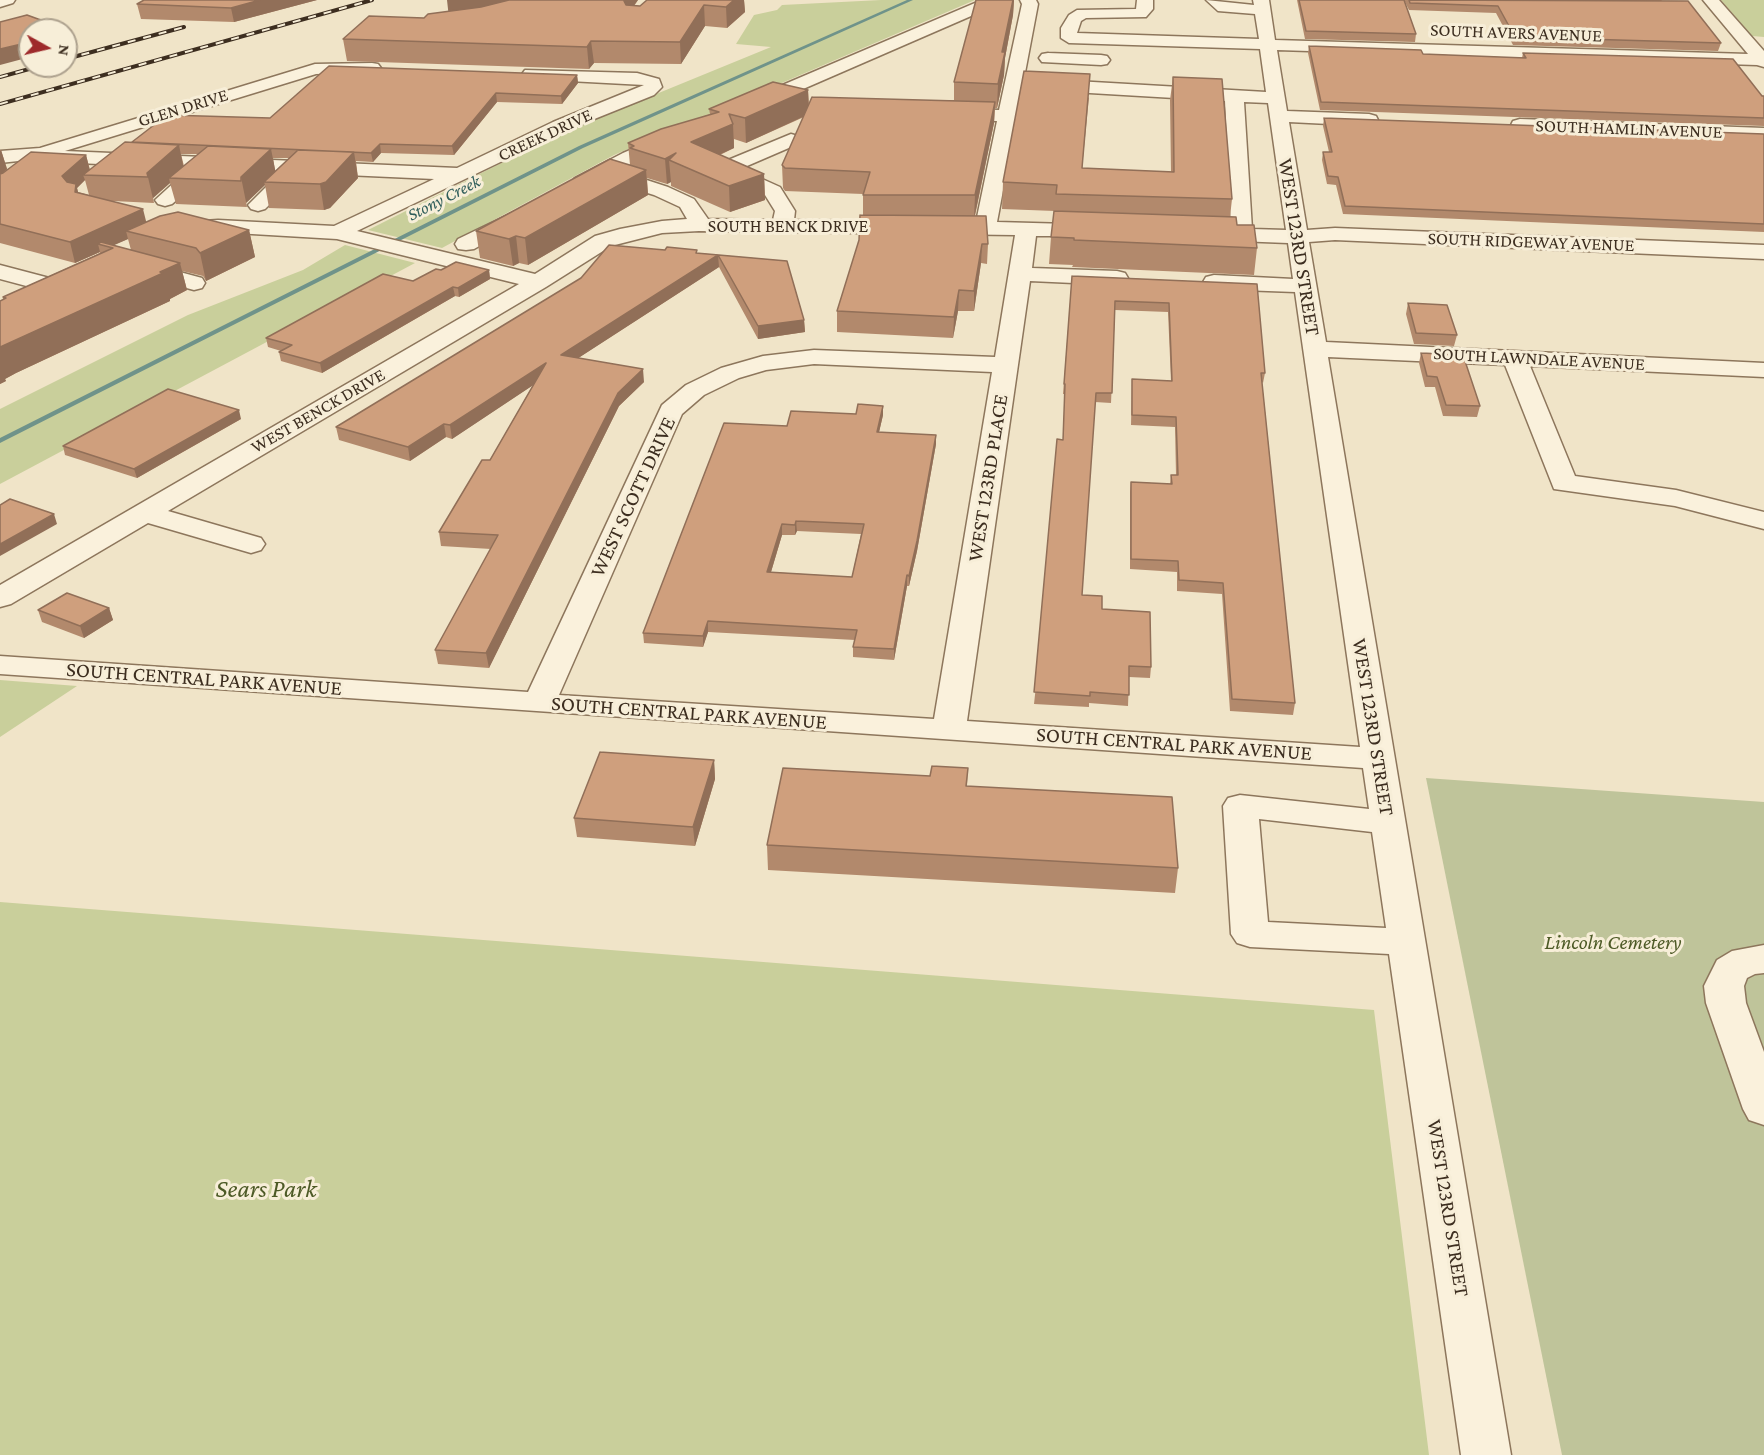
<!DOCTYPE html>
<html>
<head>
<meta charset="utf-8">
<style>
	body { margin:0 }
	#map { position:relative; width:1764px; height:1455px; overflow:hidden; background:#f0e4c8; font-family:"Crimson Pro",serif }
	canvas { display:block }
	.north { position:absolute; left:18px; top:18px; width:60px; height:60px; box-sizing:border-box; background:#f7eed8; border:2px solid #ada18e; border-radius:50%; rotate:98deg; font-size:16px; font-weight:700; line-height:24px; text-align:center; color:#3d2e20 }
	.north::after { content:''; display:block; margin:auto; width:21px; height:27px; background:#9e2a2b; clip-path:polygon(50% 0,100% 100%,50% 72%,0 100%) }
</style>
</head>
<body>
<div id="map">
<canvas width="1764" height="1455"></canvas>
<div class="north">N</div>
</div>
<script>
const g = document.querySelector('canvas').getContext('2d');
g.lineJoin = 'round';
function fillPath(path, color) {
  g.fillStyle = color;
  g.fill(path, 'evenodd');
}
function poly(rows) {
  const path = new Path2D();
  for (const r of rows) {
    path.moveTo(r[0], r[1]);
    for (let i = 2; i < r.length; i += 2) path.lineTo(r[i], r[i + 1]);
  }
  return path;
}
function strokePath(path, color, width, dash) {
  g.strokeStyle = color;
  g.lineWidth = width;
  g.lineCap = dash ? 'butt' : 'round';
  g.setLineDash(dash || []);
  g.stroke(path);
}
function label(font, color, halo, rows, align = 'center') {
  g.font = font + ' "Crimson Pro",serif';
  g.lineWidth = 6;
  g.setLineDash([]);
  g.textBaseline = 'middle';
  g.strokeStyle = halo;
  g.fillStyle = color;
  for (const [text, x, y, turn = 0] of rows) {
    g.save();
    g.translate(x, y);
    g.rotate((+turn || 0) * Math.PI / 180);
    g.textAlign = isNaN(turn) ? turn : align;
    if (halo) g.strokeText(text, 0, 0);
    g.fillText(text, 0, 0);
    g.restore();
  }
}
const green = poly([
	[881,0,975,0,614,155,442,248,368,230,561,133,771,47,736,44,754,15,777,10,782,5],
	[1721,0,1764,0,1764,37,1752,36],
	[345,245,415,263,0,484,0,409,188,315,303,270],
	[0,680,77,686,0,737],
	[0,902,1374,1010,1429,1455,0,1455]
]);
const cemetery = poly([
	[1426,778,1764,802,1764,1455,1562,1455]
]);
const stream = poly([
	[907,0,913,0,583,148,0,443,0,438,579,146,907,0]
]);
const minor = poly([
	[0,0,15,0,13,3,0,7,0,0],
	[982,0,1003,0,1001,3,757,109,751,110,745,109,742,105,745,101,982,0],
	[1020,0,1036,0,1038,4,1024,78,1266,92,1260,49,1069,43,1061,38,1061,28,1069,15,1077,10,1136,9,1137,0,1153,0,1153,9,1146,17,1086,18,1081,21,1077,33,1259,39,1255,14,1218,11,1206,0,1254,5,1253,0,1269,0,1275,40,1748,54,1703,0,1719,0,1764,51,1764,67,1757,65,1277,50,1287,111,1369,114,1376,116,1378,120,1376,124,1369,126,1289,122,1307,230,1335,228,1764,245,1764,259,1335,240,1309,242,1326,342,1764,363,1764,377,1530,366,1575,476,1676,490,1764,512,1764,529,1675,506,1554,489,1505,365,1328,357,1511,1455,1461,1455,1389,954,1250,947,1237,943,1231,934,1223,806,1228,798,1240,795,1369,809,1363,768,0,674,0,656,528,692,662,405,686,385,721,368,763,356,814,350,995,357,1015,235,699,231,662,233,611,246,546,287,168,511,261,538,265,544,261,550,251,553,148,523,11,604,0,607,0,585,519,284,337,239,218,232,189,234,182,232,178,228,182,224,189,222,218,220,334,226,434,179,302,173,265,209,258,211,251,209,248,205,281,172,213,169,172,204,165,206,158,204,155,200,190,168,54,162,46,158,0,163,0,151,40,148,315,64,372,63,378,64,381,68,378,72,316,74,65,151,457,168,553,122,644,85,531,79,525,78,522,74,525,70,637,73,659,79,662,87,654,95,567,130,357,231,535,274,595,236,620,229,662,221,687,219,680,207,654,195,603,179,582,188,575,186,572,182,575,178,623,153,670,133,677,135,680,139,677,143,619,171,668,187,694,199,708,219,773,220,775,211,765,195,716,173,713,169,716,165,791,134,798,136,801,140,798,144,740,169,780,187,795,211,794,220,976,222,997,121,949,120,942,118,940,114,942,110,949,108,999,110,1022,4,1020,0],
	[1022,89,1225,101,1231,228,1211,228,1203,229,1200,234,1203,239,1211,240,1288,243,1293,279,1214,275,1206,277,1203,282,1206,287,1214,289,1295,292,1360,747,967,721,1030,281,1117,285,1125,283,1128,278,1125,273,1117,271,1032,268,1036,236,1097,236,1105,235,1108,230,1105,225,997,222,1022,89],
	[1244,102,1268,103,1286,230,1252,229,1244,102],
	[814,364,992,372,934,719,559,695,682,414,704,395,739,378,766,370,814,364],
	[1259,819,1372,832,1386,928,1268,922,1259,819],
	[1048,53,1101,55,1107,56,1110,60,1107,64,1101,65,1042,62,1039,58,1042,54,1048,53],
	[1520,119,1764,128,1764,140,1513,129,1511,125,1513,121,1520,119],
	[518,210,525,212,528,216,525,220,474,249,466,250,458,249,455,244,458,239,518,210],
	[139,261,202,278,205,283,202,288,194,290,131,273,128,268,131,263,139,261],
	[0,265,57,280,60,285,57,290,49,292,0,279,0,265],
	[1764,945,1764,973,1755,974,1747,978,1744,986,1746,1003,1764,1052,1764,1125,1749,1120,1743,1109,1706,1003,1704,986,1717,960,1732,951,1764,945]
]);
const rail = poly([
	[66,59,184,27],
	[0,77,40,66],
	[0,104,372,0]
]);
const wall = poly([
	[144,0,317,0,234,22,141,19,137,4],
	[638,0,634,6,640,6,744,0,745,12,727,28,705,26,681,64,594,63,589,69,347,61,343,39,424,18],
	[976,0,1014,0,1013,15,1005,58,1004,75,997,108,995,108,994,123,975,216,988,244,987,264,981,263,974,311,958,311,953,338,837,332,837,311,859,240,863,215,863,194,785,191,783,188,782,165,804,117,746,143,734,139,734,148,720,155,764,174,765,200,730,212,671,186,671,182,667,184,647,178,648,195,528,265,519,263,513,266,480,258,476,231,630,165,628,143,710,114,709,109,808,90,809,105,954,100,954,82],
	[1297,0,1404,0,1416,34,1415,42,1305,39],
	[1404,0,1661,0,1721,43,1718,51,1513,45,1496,13,1409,10],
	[1309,46,1423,54,1522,58,1523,53,1764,96,1764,126,1320,110,1308,53],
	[577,75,578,83,562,104,497,102,454,155,381,153,373,162,356,161,358,178,330,208,324,210,269,208,265,185,246,203,247,207,176,204,170,183,153,198,154,203,113,201,146,222,249,230,255,257,206,281,203,276,182,271,187,290,170,299,170,301,16,373,5,379,6,381,0,384,3,297,100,253,100,252,75,263,0,243,0,150,1,150,7,169,86,155,90,170,132,142,270,118],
	[181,154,198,154,184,166],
	[273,158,289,158,275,171],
	[85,180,89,195,78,192,77,188],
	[128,239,131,250,113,245],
	[1173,77,1232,199,1230,217,1257,248,1254,275,1072,267,1073,265,1049,264,1051,237,1055,211,1002,209,1003,182,1089,97,1082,168,1171,172,1170,100],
	[1324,118,1764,134,1764,232,1343,214,1336,185,1327,184,1322,160,1323,152,1329,152,1323,126],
	[698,253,787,261,804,320,805,332,758,339,719,267,578,358,644,382,619,406,489,668,438,664,435,650,491,549,441,546,439,532,490,460,533,385,452,439,446,437,410,461,339,440,336,427],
	[441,270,489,270,490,279,459,297,455,296,322,373,281,361,279,352,281,351,268,347,266,338],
	[1072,276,1257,284,1265,373,1263,383,1262,382,1295,703,1293,715,1230,711,1222,594,1177,591,1177,572,1130,569,1130,492,1131,482,1170,484,1171,475,1176,475,1175,427,1131,425,1132,379,1171,381,1168,312,1115,310,1111,403,1095,402,1082,595,1102,609,1151,667,1150,678,1129,677,1128,706,1089,703,1089,707,1034,704,1063,440,1065,394,1063,394],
	[1408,303,1457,335,1454,346,1414,344,1406,314],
	[1421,353,1480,406,1477,417,1443,416,1435,387,1425,387,1419,363],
	[883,415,879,432,936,444,917,551,909,586,907,586,894,660,853,657,853,647,855,640,708,632,703,647,644,643,643,633,787,426],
	[797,531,861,534,852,577,771,572,782,535,795,535],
	[241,419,137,478,65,455,63,446],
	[109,608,113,620,84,638,42,622,38,610],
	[714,760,715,779,695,846,577,837,574,818],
	[968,768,967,786,1178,868,1175,893,768,870,767,845,930,776]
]);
const shadedWall = poly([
	[260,0,317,0,234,22,231,8],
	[447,0,530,0,449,18],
	[625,0,638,0,629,12,624,1],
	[734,0,744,0,745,12,727,28,726,7],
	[1013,0,1014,0,1013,15,1005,58,1004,75,997,108,998,84,1002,52],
	[704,5,705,26,681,64,680,42],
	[71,31,75,46,66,48,66,32],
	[591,41,594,63,589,69,587,47],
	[30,42,30,57,0,65,0,49],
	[577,75,578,83,562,104,561,96],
	[808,90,809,114,746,143,745,118],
	[496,93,497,102,454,155,452,146],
	[995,102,994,123,974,219,975,195],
	[733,124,734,148,692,167,691,142],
	[380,144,381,153,373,162,371,153],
	[179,145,184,170,169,178,170,183,153,198,154,203,147,173],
	[271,149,276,174,264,182,265,185,246,203,247,207,241,177],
	[1,150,7,169,0,175,0,151],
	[354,152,358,178,330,208,324,210,320,184],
	[676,153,669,160,671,182,667,184,665,159],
	[86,155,91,175,83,175,85,180,77,188,81,204,68,196,62,176],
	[646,170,648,195,528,265,525,238],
	[764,174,765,200,730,212,729,186],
	[143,209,148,229,126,231,128,239,110,247,98,244,100,252,75,263,70,242],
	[249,230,255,257,206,281,200,253],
	[516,236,519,263,513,266,509,239],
	[982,244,981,263,974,311,974,291],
	[718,255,719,267,563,368,561,355],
	[180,263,187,290,170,299,170,301,16,373,5,379,6,381,0,384,0,347],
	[489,270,490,279,459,297,458,288],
	[453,287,455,296,322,373,320,363],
	[959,290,958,311,953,338,954,317],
	[804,320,805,332,758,339,758,326],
	[546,363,547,376,452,439,450,425],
	[643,369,644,382,619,406,489,668,486,653,618,393],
	[883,406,883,415,877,441,877,432],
	[239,410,241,419,137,478,134,469],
	[444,424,446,437,410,461,408,447],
	[936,435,936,444,917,551,909,586,909,576],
	[54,514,57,524,0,556,0,544],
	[796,521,797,531,795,535,795,525],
	[782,524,782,535,768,582,767,572],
	[907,575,907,586,894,660,894,649],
	[109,608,113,620,84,638,80,626],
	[708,621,708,632,703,647,703,636],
	[714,760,715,779,695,846,693,827]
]);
const building = poly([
	[144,0,260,0,231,8,137,4,144,0],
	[509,0,625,0,624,1,626,5,640,6,647,0,734,0,726,7,704,5,680,42,591,41,587,47,343,39,369,16,424,18,428,14,481,7,509,0],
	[976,0,1013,0,1002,52,1005,52,998,84,954,82,976,0],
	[1299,0,1404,0,1416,34,1306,31,1299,0],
	[1409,0,1688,1,1721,43,1515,37,1498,6,1410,3,1409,0],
	[27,15,71,31,66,32,66,30,30,30,30,42,0,49,0,22,27,15],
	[1309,46,1421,50,1423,54,1526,58,1523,53,1733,59,1762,96,1764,96,1764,118,1321,102,1309,46],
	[329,66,577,75,561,96,496,93,452,146,380,144,371,153,132,142,167,115,270,118,329,66],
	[1024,71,1090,74,1082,168,1174,172,1173,77,1222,79,1232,199,1056,194,1057,185,1003,182,1024,71],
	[773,82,808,90,745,118,729,114,733,124,691,142,764,174,729,186,669,160,676,153,665,159,630,148,634,146,628,143,661,129,719,112,709,109,773,82],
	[812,97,995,102,975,195,863,195,870,172,785,168,782,165,812,97],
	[1324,118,1764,134,1764,224,1345,206,1338,177,1328,176,1323,152,1332,152,1324,118],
	[125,142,179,145,147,173,148,177,83,175,125,142],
	[208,146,271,149,241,177,241,181,169,178,208,146],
	[298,150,354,152,326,182,320,184,264,182,298,150],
	[31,152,86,155,62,176,67,182,76,184,75,192,143,209,70,242,0,224,0,174,3,173,31,152],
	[610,159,646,170,525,238,516,236,509,239,476,231,610,159],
	[1054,211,1236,217,1237,225,1254,225,1257,248,1074,240,1074,238,1051,237,1054,211],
	[178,212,249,230,200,253,196,248,126,231,160,216,178,212],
	[860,215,986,216,988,244,982,244,974,291,959,290,954,317,837,311,859,240,860,215],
	[101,242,180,263,160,272,163,273,0,347,0,301,6,298,3,297,113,248,98,244,101,242],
	[609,245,665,250,667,247,697,250,696,253,787,261,804,320,758,326,718,255,561,355,643,369,618,393,486,653,435,650,498,535,439,532,482,460,490,460,546,363,450,425,444,424,408,447,336,427,581,278,609,245],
	[456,262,489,270,458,288,453,287,320,363,279,352,292,345,266,338,383,274,413,281,436,269,441,270,456,262],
	[1072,276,1257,284,1265,373,1261,373,1295,703,1232,699,1223,583,1179,580,1178,561,1131,559,1131,482,1172,484,1171,475,1178,475,1176,417,1132,415,1132,379,1172,381,1169,303,1115,301,1112,393,1096,393,1082,595,1102,596,1102,609,1150,612,1151,667,1129,666,1129,695,1090,692,1090,696,1034,692,1057,439,1063,440,1065,384,1064,384,1072,276],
	[1408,303,1447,305,1457,335,1416,333,1408,303],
	[1421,353,1463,355,1480,406,1446,405,1437,377,1427,376,1421,353],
	[168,389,239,410,134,469,63,446,168,389],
	[858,404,883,406,877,432,936,435,917,541,909,576,907,575,894,649,853,647,857,630,708,621,703,636,643,633,724,423,787,426,791,411,856,414,858,404],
	[796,521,864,524,852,577,767,572,782,524,795,525,796,521],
	[10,499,54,514,0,544,0,505,10,499],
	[67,593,109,608,80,626,38,610,67,593],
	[600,752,714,760,693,827,574,818,600,752],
	[932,766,968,768,966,786,1172,797,1178,868,767,845,783,768,930,776,932,766]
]);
const farStreetnames = [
	["SOUTH AVERS AVENUE",1516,33,2],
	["GLEN DRIVE",183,108,-17],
	["SOUTH HAMLIN AVENUE",1629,129,2],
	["CREEK DRIVE",545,135,-25],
	["SOUTH BENCK DRIVE",788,226],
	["SOUTH RIDGEWAY AVENUE",1531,242,2],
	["SOUTH LAWNDALE AVENUE",1539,359,3],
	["WEST BENCK DRIVE",318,411,-30]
];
const farWaternames = [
	["Stony Creek",444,198,-27]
];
const streetNames = [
	["WEST 123RD STREET",1299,247,81],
	["WEST 123RD PLACE",988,478,-81],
	["WEST SCOTT DRIVE",633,497,-65],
	["SOUTH CENTRAL PARK AVENUE",204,679,4],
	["SOUTH CENTRAL PARK AVENUE",689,713,4],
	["WEST 123RD STREET",1373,727,81],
	["SOUTH CENTRAL PARK AVENUE",1174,744,4],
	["WEST 123RD STREET",1448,1208,81]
];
const parkNames = [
	["Lincoln Cemetery",1613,943]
];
const nearParknames = [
	["Sears Park",266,1189]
];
fillPath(green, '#c9cf9b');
fillPath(cemetery, '#bfc49a');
fillPath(stream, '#6f938a');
strokePath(minor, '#8d765c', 3);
fillPath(minor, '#faf1dc');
strokePath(rail, '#3d2e20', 4);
strokePath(rail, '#f7eed8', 2, [8]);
fillPath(wall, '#b2896c');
fillPath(shadedWall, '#916f58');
fillPath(building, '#cf9f7d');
strokePath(building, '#916f58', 1.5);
label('18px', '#3d2e20', '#f7eed8', farStreetnames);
label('italic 18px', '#2f5d5a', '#f7eed8', farWaternames);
label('21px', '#3d2e20', '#f7eed8', streetNames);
label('italic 21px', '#4d5a26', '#f7eed8', parkNames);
label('italic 26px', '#4d5a26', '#f7eed8', nearParknames);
</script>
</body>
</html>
